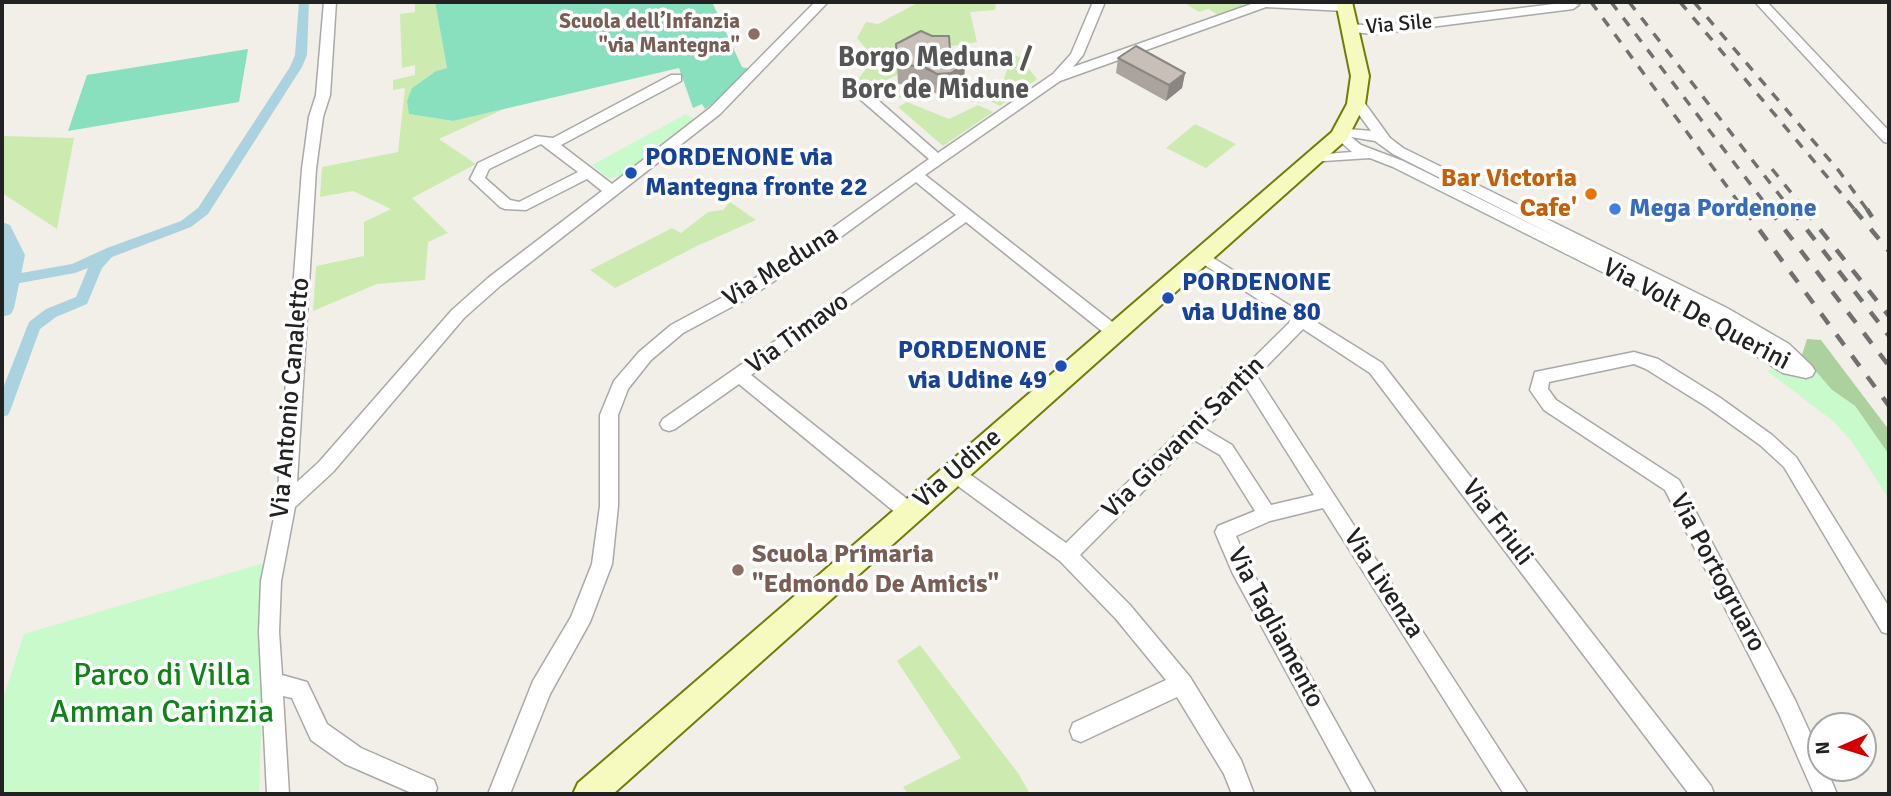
<!DOCTYPE html>
<html>
<head>
<meta charset="utf-8">
<style>
	body { margin:0 }
	#map { position:relative; width:1891px; height:796px; overflow:hidden; background:#f2efe9; font-family:Signika,sans-serif }
	canvas { display:block }
	.frame { position:absolute; inset:0; border:4px solid #222; pointer-events:none }
	.north { position:absolute; left:1807px; top:712px; width:70px; height:70px; box-sizing:border-box; background:#fff; border:2px solid #a7a7a7; border-radius:50%; rotate:267deg; font-size:19px; font-weight:700; line-height:28px; text-align:center; color:#222 }
	.north::after { content:''; display:block; margin:auto; width:24px; height:32px; background:#d40000; clip-path:polygon(50% 0,100% 100%,50% 72%,0 100%) }
</style>
</head>
<body>
<div id="map">
<canvas width="1891" height="796"></canvas>
<div class="frame"></div>
<div class="north">N</div>
</div>
<script>
const g = document.querySelector('canvas').getContext('2d');
g.lineJoin = 'round';
function fillPath(path, color) {
  g.fillStyle = color;
  g.fill(path, 'evenodd');
}
function poly(rows) {
  const path = new Path2D();
  for (const r of rows) {
    path.moveTo(r[0], r[1]);
    for (let i = 2; i < r.length; i += 2) path.lineTo(r[i], r[i + 1]);
  }
  return path;
}
function strokePath(path, color, width, dash) {
  g.strokeStyle = color;
  g.lineWidth = width;
  g.lineCap = dash ? 'butt' : 'round';
  g.setLineDash(dash || []);
  g.stroke(path);
}
function label(font, color, halo, rows, align = 'center') {
  g.font = font + ' Signika,sans-serif';
  g.lineWidth = 7;
  g.setLineDash([]);
  g.textBaseline = 'middle';
  g.strokeStyle = halo;
  g.fillStyle = color;
  for (const [text, x, y, turn = 0] of rows) {
    g.save();
    g.translate(x, y);
    g.rotate((+turn || 0) * Math.PI / 180);
    g.textAlign = isNaN(turn) ? turn : align;
    if (halo) g.strokeText(text, 0, 0);
    g.fillText(text, 0, 0);
    g.restore();
  }
}
const grass = poly([
	[415,2,435,2,447,68,436,71,412,88,409,114,453,121,504,109,439,139,476,164,412,198,448,233,428,242,425,280,377,284,313,311,316,266,364,256,364,222,391,209,353,191,320,197,322,167,398,152,405,88,393,90,393,80,415,75,415,65,402,68,400,14,415,12],
	[919,2,996,2,995,10,970,12,977,42,922,51,901,73,885,81,902,97,890,102,873,88,864,90,859,78,868,66,863,64,869,52,857,38,866,22,878,24],
	[1183,2,1226,2,1248,5,1220,16,1208,9,1199,12],
	[1009,54,1020,57,1037,79,1000,106,985,99,1003,81,1009,65],
	[907,102,949,119,978,105,993,112,943,146,898,107],
	[1195,124,1236,144,1206,168,1166,148],
	[2,136,74,138,57,229,2,193],
	[730,202,756,220,699,245,615,288,590,270,672,228,681,233,708,212,723,210],
	[920,645,1018,773,1030,794,908,794,903,787,961,758,897,661]
]);
const forest = poly([
	[1807,339,1821,340,1889,430,1889,455,1855,406,1832,390,1810,367,1802,355]
]);
const park = poly([
	[686,114,694,119,691,122,622,176,608,178,592,165],
	[1802,355,1832,390,1855,406,1889,455,1889,499,1852,442,1833,421,1767,371],
	[267,562,259,794,2,794,2,702,24,634]
]);
const pitch = poly([
	[435,2,712,2,742,67,749,69,721,98,705,109,702,104,693,108,679,68,453,121,409,114,407,101,412,88,436,71,447,68],
	[248,49,239,102,68,131,87,75]
]);
const canal = poly([
	[299,2,309,2,307,55,302,67,208,214,191,227,112,257,102,268,87,304,56,317,40,329,10,411,8,415,2,417,2,391,29,322,46,309,76,297,88,268,75,273,9,285,2,280,4,276,72,264,107,248,181,221,198,208,290,67,295,55,299,2]
]);
const river = poly([
	[2,222,10,225,25,255,14,308,11,314,2,317,2,222]
]);
const minor = poly([
	[324,2,336,2,330,95,323,117,316,169,297,482,319,462,452,310,488,278,602,191,587,179,526,210,505,209,500,207,470,179,478,163,535,136,553,138,671,75,681,75,681,81,561,145,612,184,710,108,815,2,828,2,720,114,500,286,464,318,333,472,295,507,281,581,279,632,282,675,307,682,327,724,361,748,434,780,437,788,435,794,414,794,345,764,311,740,292,698,283,696,289,794,267,794,259,632,261,581,277,503,302,169,309,117,316,95,324,2],
	[541,144,578,172,519,202,510,200,485,178,489,169,541,144],
	[1093,2,1105,2,1083,55,1073,67,1257,2,1345,3,1351,7,1345,11,1266,7,1060,81,925,175,1120,328,1122,332,1120,336,1108,336,966,222,751,375,916,506,919,512,916,518,909,520,902,518,739,384,675,429,669,431,663,429,660,424,663,419,956,215,916,182,838,239,750,297,683,333,651,360,628,389,618,415,618,506,612,564,590,622,550,694,510,794,488,794,533,681,571,617,592,564,600,506,600,415,614,381,639,352,671,325,738,289,828,231,929,159,861,100,861,94,871,94,938,153,1053,74,1071,54,1093,2],
	[1570,2,1579,5,1573,9,1375,34,1351,32,1345,28,1351,24,1375,26,1570,2],
	[1755,2,1767,2,1889,131,1889,143,1884,142,1755,2],
	[1356,97,1361,98,1390,138,1403,148,1727,308,1789,344,1812,366,1815,371,1812,376,1806,378,1783,373,1704,323,1393,167,1370,158,1308,162,1308,156,1313,155,1352,152,1333,135,1337,128,1371,131,1349,101,1356,97],
	[1351,137,1375,141,1393,154,1557,237,1403,161,1361,145,1351,137],
	[1202,251,1382,363,1711,786,1714,794,1689,794,1370,373,1303,329,1257,376,1528,794,1504,794,1323,508,1270,521,1236,536,1248,564,1376,794,1353,794,1233,574,1215,532,1218,526,1255,511,1220,455,1194,440,1080,555,1130,605,1190,677,1241,760,1254,794,1232,794,1224,774,1177,697,1081,742,1073,739,1070,731,1073,723,1166,680,1116,619,1060,561,947,478,945,473,947,468,954,465,961,468,1066,543,1289,323,1290,320,1197,260,1194,256,1197,252,1202,251],
	[1246,387,1314,495,1271,505,1232,445,1205,429,1246,387],
	[1634,352,1658,359,1719,397,1772,435,1796,457,1889,607,1889,634,1882,632,1784,467,1760,445,1707,407,1646,369,1634,364,1549,382,1548,389,1556,400,1679,480,1795,700,1821,757,1821,768,1826,768,1837,794,1814,794,1779,714,1665,490,1544,410,1530,390,1535,372,1634,352]
]);
const secondary = poly([
	[1336,2,1352,2,1369,76,1365,104,1347,139,613,794,573,794,578,783,1332,132,1347,104,1351,76,1336,2]
]);
const railFar1 = poly([
	[1591,2,1745,211],
	[1611,2,1771,211],
	[1629,2,1792,211],
	[1680,2,1856,211],
	[1694,2,1839,171,1868,211],
	[1772,169,1806,211]
]);
const rail = poly([
	[1744,209,1889,406],
	[1769,209,1889,366],
	[1791,209,1889,336],
	[1804,209,1889,316],
	[1854,209,1889,251],
	[1867,209,1872,217]
]);
const wall = poly([
	[896,44,950,50,964,84,951,93,937,94,925,87,898,84],
	[1118,58,1185,73,1182,88,1166,101,1116,73]
]);
const shadedWall = poly([
	[965,64,964,84,951,93,951,73],
	[1185,73,1182,88,1166,101,1169,85]
]);
const building = poly([
	[921,31,932,36,949,36,950,50,964,56,965,64,951,73,937,74,924,67,897,64,896,44,921,31],
	[1136,46,1185,73,1169,85,1118,58,1136,46]
]);
const markers = [
	[754,34,7,"#8d6e63"],
	[631,173,7,"#1a4fb4"],
	[1591,194,7,"#e8710a"],
	[1615,209,7,"#3f7fe0"],
	[1168,298,7,"#1a4fb4"],
	[1061,366,7,"#1a4fb4"],
	[738,570,7,"#8d6e63"]
];
const farEducationnames = [
	["Scuola dell’Infanzia",740,22],
	["\"via Mantegna\"",740,46]
];
const farStreetnames = [
	["Via Sile",1399,25,-5]
];
const transitNames = [
	["PORDENONE via",645,158],
	["Mantegna fronte 22",645,188],
	["PORDENONE",1182,283],
	["via Udine 80",1182,313],
	["PORDENONE",1047,351,"right"],
	["via Udine 49",1047,381,"right"]
];
const foodNames = [
	["Bar Victoria",1577,179],
	["Cafe'",1577,209]
];
const shopNames = [
	["Mega Pordenone",1629,209]
];
const streetNames = [
	["Via Meduna",781,267,-32],
	["Via Volt De Querini",1696,315,28],
	["Via Timavo",798,334,-36],
	["Via Antonio Canaletto",291,398,-85],
	["Via Giovanni Santin",1184,438,-45],
	["Via Udine",958,469,-41],
	["Via Friuli",1497,523,53],
	["Via Portogruaro",1717,573,62],
	["Via Livenza",1383,584,57],
	["Via Tagliamento",1275,628,62]
];
const educationNames = [
	["Scuola Primaria",752,555],
	["\"Edmondo De Amicis\"",752,585]
];
const farDistrictnames = [
	["Borgo Meduna /",935,59],
	["Borc de Midune",935,91]
];
const nearParknames = [
	["Parco di Villa",162,677],
	["Amman Carinzia",162,714]
];
fillPath(grass, '#cdebb0');
fillPath(forest, '#add19e');
fillPath(park, '#c8facc');
fillPath(pitch, '#88e0be');
fillPath(canal, '#aad3df');
fillPath(river, '#aad3df');
strokePath(minor, '#a9a9a9', 3);
strokePath(secondary, '#707d05', 4);
fillPath(minor, '#fff');
fillPath(secondary, '#f7fabf');
strokePath(railFar1, '#707070', 3.5, [10, 10]);
strokePath(rail, '#707070', 4.5, [13, 13]);
fillPath(wall, '#aba49e');
fillPath(shadedWall, '#8b8681');
fillPath(building, '#c7bfb8');
strokePath(building, '#8b8681', 2);
for (const [x, y, r, color] of markers) {
  const dot = new Path2D();
  dot.arc(x, y, r, 0, 2 * Math.PI);
  g.fillStyle = color;
  g.fill(dot);
  strokePath(dot, '#fff', 2.5);
}
label('bold 21px', '#785e54', '#fff', farEducationnames, 'right');
label('21px', '#222', '#fff', farStreetnames);
label('bold 26px', '#164399', '#fff', transitNames, 'left');
label('bold 26px', '#c56008', '#fff', foodNames, 'right');
label('bold 26px', '#366cbe', '#fff', shopNames, 'left');
label('26px', '#222', '#fff', streetNames);
label('bold 26px', '#785e54', '#fff', educationNames, 'left');
label('bold 28px', '#555', '#fff', farDistrictnames);
label('32px', '#0c8416', '#fff', nearParknames);
</script>
</body>
</html>
